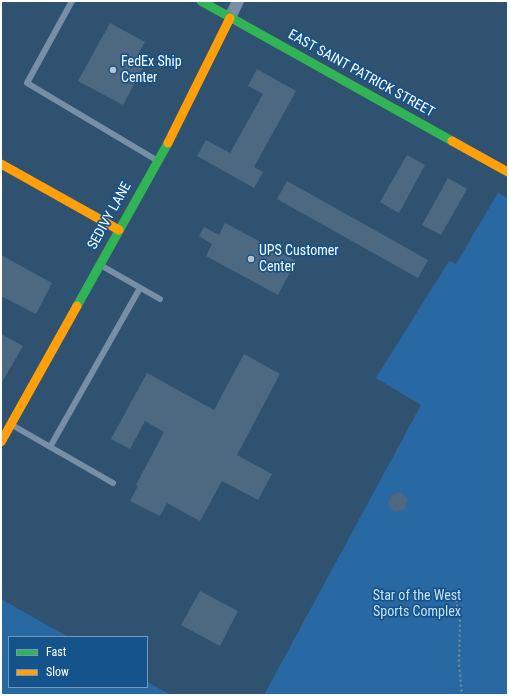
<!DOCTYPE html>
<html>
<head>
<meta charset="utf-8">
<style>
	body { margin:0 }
	#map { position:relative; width:509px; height:696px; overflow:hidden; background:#305271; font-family:"Roboto Condensed",sans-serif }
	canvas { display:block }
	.frame { position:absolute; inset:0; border:2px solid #fff; pointer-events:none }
	.legend { position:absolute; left:8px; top:636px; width:140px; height:52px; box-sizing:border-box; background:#15538c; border:1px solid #7398ba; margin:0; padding:5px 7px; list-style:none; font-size:12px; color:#fff }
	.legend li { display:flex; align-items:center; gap:8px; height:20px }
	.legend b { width:20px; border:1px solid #7398ba }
</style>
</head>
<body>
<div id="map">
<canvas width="509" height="696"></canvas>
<div class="frame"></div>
<ul class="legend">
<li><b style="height:5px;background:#30b455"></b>Fast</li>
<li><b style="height:5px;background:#ff9f0a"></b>Slow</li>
</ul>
</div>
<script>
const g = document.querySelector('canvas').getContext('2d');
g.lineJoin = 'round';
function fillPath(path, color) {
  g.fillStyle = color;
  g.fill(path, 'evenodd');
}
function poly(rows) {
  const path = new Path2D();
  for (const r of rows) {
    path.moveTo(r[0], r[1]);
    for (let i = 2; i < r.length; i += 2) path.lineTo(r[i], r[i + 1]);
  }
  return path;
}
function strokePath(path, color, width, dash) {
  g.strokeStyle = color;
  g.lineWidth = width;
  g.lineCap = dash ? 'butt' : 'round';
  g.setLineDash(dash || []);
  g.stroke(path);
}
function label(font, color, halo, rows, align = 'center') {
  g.font = font + ' "Roboto Condensed",sans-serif';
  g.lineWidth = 3.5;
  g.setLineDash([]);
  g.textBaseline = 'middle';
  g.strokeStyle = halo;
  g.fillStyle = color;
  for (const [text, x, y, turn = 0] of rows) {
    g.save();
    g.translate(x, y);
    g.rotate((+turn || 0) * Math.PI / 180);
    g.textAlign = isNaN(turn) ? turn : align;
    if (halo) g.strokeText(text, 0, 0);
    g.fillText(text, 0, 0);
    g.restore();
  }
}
const green = poly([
	[498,193,508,198,508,695,264,695,421,405,376,378,449,261,456,264],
	[1,599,68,637,9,637,9,687,147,687,147,682,171,695,1,695]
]);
const building = poly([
	[110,23,145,42,138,54,148,59,123,105,78,81],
	[257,69,296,91,254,167,263,172,254,188,197,156,206,140,230,153,263,94,248,86],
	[407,155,425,165,399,213,380,202],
	[448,178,467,189,441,235,422,225],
	[287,181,428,260,418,278,277,199],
	[225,223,296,261,278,295,206,256,212,244,199,236,204,227,219,235],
	[1,255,52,283,36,314,1,296],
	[1,334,23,346,1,384],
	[244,354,280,374,237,455,272,474,258,500,222,481,200,521,167,503,160,516,130,501,138,486,136,485,164,432,145,421,130,449,111,439,147,373,214,410],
	[400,492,408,499,405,509,395,512,388,505,391,495],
	[200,591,238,611,220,646,181,625]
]);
const path = poly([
	[456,600,460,621,459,664,462,695]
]);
const lane = poly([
	[72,1,27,83,158,161],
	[102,266,160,299],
	[12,425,113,483],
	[50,447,140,288]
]);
const street = poly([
	[230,18,238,1]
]);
const fast = poly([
	[201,1,452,141],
	[77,306,168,143]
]);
const slow = poly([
	[452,141,508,172],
	[168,143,230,18],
	[1,164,119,230],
	[1,442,77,306]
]);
const markers = [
	[113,70,4,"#b7c2cd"],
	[251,259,4,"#b7c2cd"]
];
const poiNames = [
	["FedEx Ship",121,62],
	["Center",121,78],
	["UPS Customer",259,251],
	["Center",259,267]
];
const streetNames = [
	["EAST SAINT PATRICK STREET",361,74,29],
	["SEDIVY LANE",110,216,-61]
];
const parkNames = [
	["Star of the West",417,596],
	["Sports Complex",417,612]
];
fillPath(green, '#2969a3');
fillPath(building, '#4d6981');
strokePath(path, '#778fa6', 2, [2, 3]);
strokePath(lane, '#778fa6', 6);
strokePath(street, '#778fa6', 12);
strokePath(fast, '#30b455', 9);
strokePath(slow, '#ff9f0a', 9);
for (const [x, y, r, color] of markers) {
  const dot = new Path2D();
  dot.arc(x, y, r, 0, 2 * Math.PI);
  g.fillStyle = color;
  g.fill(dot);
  strokePath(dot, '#15538c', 1.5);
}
label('14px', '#fff', '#15538c', poiNames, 'left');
label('14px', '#fff', '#15538c', streetNames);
label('14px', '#c6e2fb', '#15538c', parkNames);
</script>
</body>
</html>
